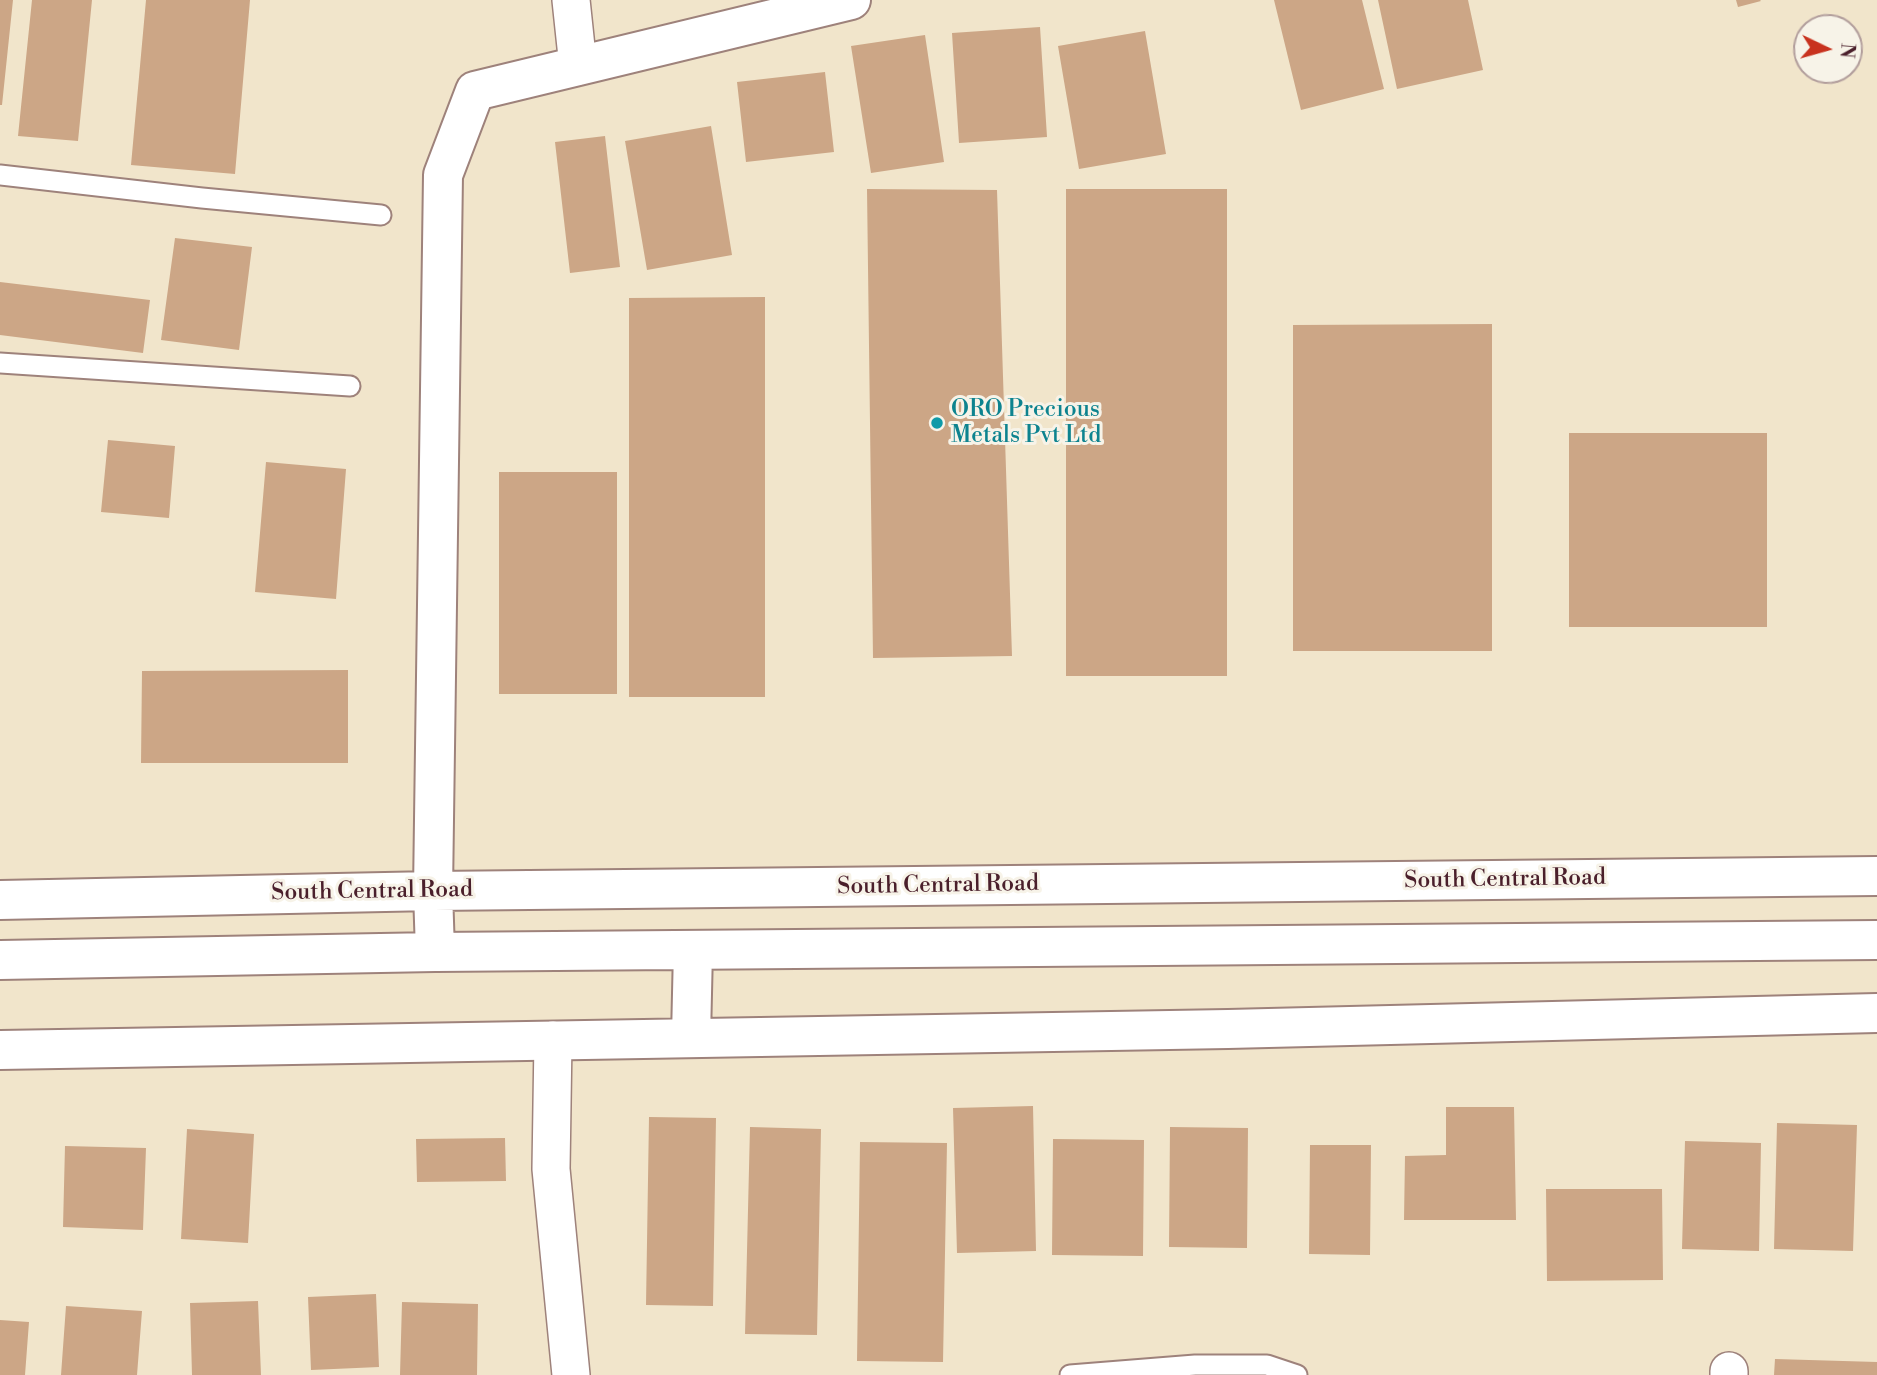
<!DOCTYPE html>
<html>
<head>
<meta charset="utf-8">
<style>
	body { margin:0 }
	#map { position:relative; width:1877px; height:1375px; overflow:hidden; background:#f1e5cb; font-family:"Libre Bodoni",serif }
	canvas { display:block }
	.north { position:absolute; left:1793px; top:14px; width:70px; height:70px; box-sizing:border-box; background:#f7f3e8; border:2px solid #b29e9c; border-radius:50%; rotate:95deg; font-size:19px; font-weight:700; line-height:28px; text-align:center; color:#4a1f2b }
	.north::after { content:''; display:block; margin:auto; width:24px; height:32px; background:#c8321e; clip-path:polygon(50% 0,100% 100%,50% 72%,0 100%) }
</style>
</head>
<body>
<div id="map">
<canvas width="1877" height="1375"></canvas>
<div class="north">N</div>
</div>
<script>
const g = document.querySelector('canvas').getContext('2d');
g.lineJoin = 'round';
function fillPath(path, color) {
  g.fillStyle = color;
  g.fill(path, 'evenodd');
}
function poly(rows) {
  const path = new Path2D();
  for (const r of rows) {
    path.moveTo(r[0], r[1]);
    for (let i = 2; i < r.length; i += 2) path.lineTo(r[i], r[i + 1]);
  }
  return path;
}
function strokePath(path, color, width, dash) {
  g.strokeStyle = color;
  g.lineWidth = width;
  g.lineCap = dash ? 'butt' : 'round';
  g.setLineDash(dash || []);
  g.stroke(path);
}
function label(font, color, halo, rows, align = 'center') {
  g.font = font + ' "Libre Bodoni",serif';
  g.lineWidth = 6;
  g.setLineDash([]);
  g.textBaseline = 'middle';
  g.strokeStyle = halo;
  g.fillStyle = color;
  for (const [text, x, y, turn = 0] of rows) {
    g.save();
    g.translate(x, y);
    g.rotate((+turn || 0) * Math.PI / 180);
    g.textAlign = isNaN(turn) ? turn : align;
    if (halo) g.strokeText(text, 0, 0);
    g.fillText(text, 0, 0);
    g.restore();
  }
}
const building = poly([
	[0,0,13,0,2,105,0,105],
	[32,0,92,0,78,141,18,136],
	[146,0,250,0,235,174,131,165],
	[1274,0,1362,0,1384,89,1301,110],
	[1378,0,1468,0,1483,70,1397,89],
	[1736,0,1760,0,1761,1,1738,7],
	[1040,27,1047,137,959,143,952,33],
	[1145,31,1166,154,1079,169,1058,46],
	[925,35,944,162,871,173,851,46],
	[825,72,834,152,746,162,737,82],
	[711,126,732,255,647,270,625,141],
	[605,136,620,267,570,273,555,142],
	[867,189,997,190,1012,656,873,658],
	[1066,189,1227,189,1227,676,1066,676],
	[175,238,252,247,239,350,161,340],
	[0,282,150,300,143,353,0,335],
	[765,297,765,697,629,697,629,298],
	[1492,324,1492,651,1293,651,1293,325],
	[1569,433,1767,433,1767,627,1569,627],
	[108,440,175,446,169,518,101,512],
	[266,462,346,469,336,599,255,592],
	[499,472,617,472,617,694,499,694],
	[348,670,348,763,141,763,142,671],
	[1033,1106,1036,1251,957,1253,953,1108],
	[1446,1107,1514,1107,1516,1220,1404,1220,1405,1156,1446,1155],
	[649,1117,716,1118,713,1306,646,1305],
	[1777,1123,1857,1125,1853,1251,1774,1249],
	[750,1127,821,1129,817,1335,745,1334],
	[1170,1127,1248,1128,1247,1248,1169,1247],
	[187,1129,254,1134,248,1243,181,1239],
	[505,1138,506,1181,417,1182,416,1139],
	[1053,1139,1144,1140,1143,1256,1052,1255],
	[1685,1141,1761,1143,1759,1251,1682,1249],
	[860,1142,947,1143,943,1362,857,1361],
	[1310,1145,1371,1145,1370,1255,1309,1254],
	[65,1146,146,1148,143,1230,63,1227],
	[1546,1189,1662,1189,1663,1280,1547,1281],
	[376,1294,379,1367,311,1370,308,1297],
	[258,1301,261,1375,192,1375,190,1303],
	[402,1302,478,1304,477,1375,400,1375],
	[66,1306,142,1311,137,1375,61,1375],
	[0,1320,29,1322,25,1375,0,1375],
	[1775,1359,1877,1362,1877,1375,1774,1375]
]);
const lane = poly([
	[0,175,202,198,381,215],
	[0,363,350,386],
	[1070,1375,1195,1365,1267,1365,1297,1375]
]);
const street = poly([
	[571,0,578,66],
	[553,1040,551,1169,571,1375],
	[1729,1371,1729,1375]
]);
const secondary = poly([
	[0,900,433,891,1877,876],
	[435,952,433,891,443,175,475,91,851,0],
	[0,960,435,952,1877,940],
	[691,1037,693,950],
	[0,1050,1228,1029,1877,1013]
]);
const markers = [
	[937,423,7,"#0f9aa8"]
];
const cultureNames = [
	["ORO Precious",951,410],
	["Metals Pvt Ltd",951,436]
];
const streetNames = [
	["South Central Road",1505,880,-1],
	["South Central Road",938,886,-1],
	["South Central Road",372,892,-1]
];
fillPath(building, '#cca686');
strokePath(lane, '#9e827b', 23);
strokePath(street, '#9e827b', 40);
strokePath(secondary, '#9e827b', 42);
strokePath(lane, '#fff', 19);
strokePath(street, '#fff', 37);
strokePath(secondary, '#fff', 38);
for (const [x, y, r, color] of markers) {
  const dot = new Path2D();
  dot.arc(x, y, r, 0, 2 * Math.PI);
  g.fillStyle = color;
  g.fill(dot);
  strokePath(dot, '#f7f3e8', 2.5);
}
label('23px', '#0d838f', '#f7f3e8', cultureNames, 'left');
label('23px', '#4a1f2b', '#f7f3e8', streetNames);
</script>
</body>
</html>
